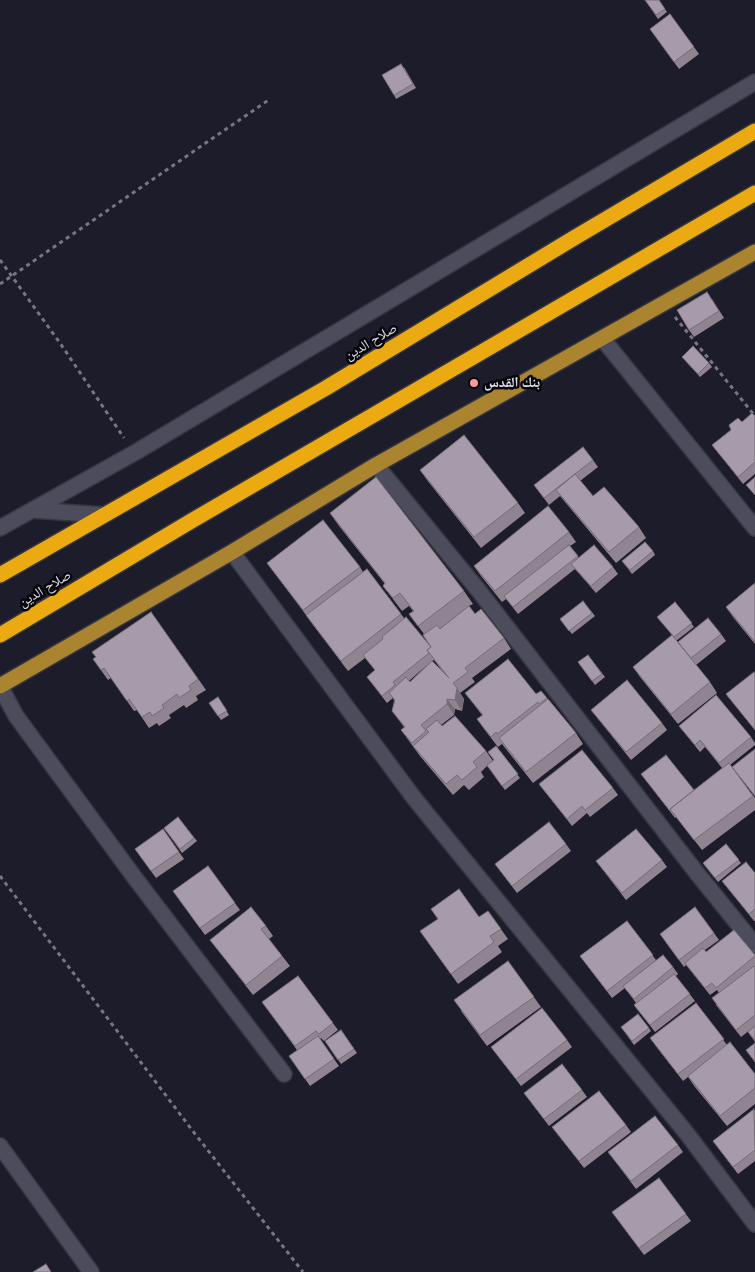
<!DOCTYPE html>
<html>
<head>
<meta charset="utf-8">
<style>
	body { margin:0 }
	canvas { display:block; background:#1c1c2a }
</style>
</head>
<body>
<canvas width="755" height="1272"></canvas>
<script>
const g = document.querySelector('canvas').getContext('2d');
g.lineJoin = 'round';
function poly(rows) {
  const path = new Path2D();
  for (const r of rows) {
    path.moveTo(r[0], r[1]);
    for (let i = 2; i < r.length; i += 2) path.lineTo(r[i], r[i + 1]);
  }
  return path;
}
function strokePath(path, color, width, dash) {
  g.strokeStyle = color;
  g.lineWidth = width;
  g.lineCap = dash ? 'butt' : 'round';
  g.setLineDash(dash || []);
  g.stroke(path);
}
function fillPath(path, color) {
  g.fillStyle = color;
  g.fill(path, 'evenodd');
}
function label(font, color, halo, rows, align = 'center') {
  g.font = font + ' "Fira Sans","Noto Naskh Arabic",sans-serif';
  g.lineWidth = 5;
  g.setLineDash([]);
  g.textBaseline = 'middle';
  g.strokeStyle = halo;
  g.fillStyle = color;
  for (const [text, x, y, turn = 0] of rows) {
    g.save();
    g.translate(x, y);
    g.rotate((+turn || 0) * Math.PI / 180);
    g.textAlign = isNaN(turn) ? turn : align;
    if (halo) g.strokeText(text, 0, 0);
    g.fillText(text, 0, 0);
    g.restore();
  }
}
const path = poly([
	[0,260,60,343,124,438],
	[0,284,270,99],
	[675,317,755,416],
	[0,876,192,1130,303,1272]
]);
const minor = poly([
	[602,338,755,528],
	[376,465,479,591,696,872,755,945],
	[32,510,104,515],
	[0,528,136,452,755,82],
	[232,552,414,798,688,1135,755,1224],
	[0,686,16,716,135,878,284,1074],
	[0,1146,91,1272]
]);
const major = poly([
	[0,686,232,552,376,465,755,252]
]);
const highway = poly([
	[0,575,326,388,574,238,755,131],
	[0,635,193,520,755,193]
]);
const wall = poly([
	[645,0,665,9,667,12,658,19],
	[670,14,699,54,679,69,650,29],
	[404,67,416,88,396,99,394,95],
	[712,299,724,318,694,337,689,330],
	[682,357,709,363,712,367,700,377],
	[755,416,755,474,743,484,712,445,742,422],
	[593,460,598,467,580,481,593,496,639,527,646,538,616,563,560,496,549,505,534,485],
	[420,470,518,503,525,513,481,548,427,480],
	[330,513,464,591,473,604,469,606,475,614,504,638,511,649,472,678,475,682,460,693,464,699,462,711,455,709,454,715,441,725,486,751,493,761,494,760,496,746,520,778,505,790,487,766,481,772,484,777,469,790,464,785,453,795,420,756,401,730,404,727,392,711,394,701,393,698,387,703,367,677,375,670,365,658,348,671,313,625,306,615,267,563,360,567,363,572,367,569,404,618,431,647,423,635,424,634,409,614,413,611,409,606,402,611,383,586,385,584,339,526],
	[434,660,445,675,432,661],
	[427,665,410,682,409,681],
	[569,532,576,542,570,546,579,558,613,567,618,574,596,593,575,569,518,614,506,599,502,602,481,576,474,566],
	[653,551,655,555,632,574,622,561],
	[755,583,755,644,733,617,726,607],
	[583,601,595,616,572,634,560,619],
	[675,602,694,627,676,641,710,682,717,693,678,724,640,677,633,667,672,636],
	[151,612,206,690,196,696,198,700,186,708,184,705,169,715,171,718,159,726,157,723,149,728,137,710,134,711,111,678,108,680,93,659],
	[721,634,726,641,696,665,683,649],
	[588,655,605,677,595,685,578,662],
	[755,674,755,730,726,694],
	[541,691,576,733,583,744,533,783,502,744,498,747,484,729,477,719,482,715,465,693,536,694],
	[218,697,229,715,221,720,209,703],
	[591,710,662,723,667,730,631,760],
	[679,726,751,737,755,743,755,745,730,765,755,798,755,810,702,850,676,817,675,818,641,774,694,790,722,768,705,747,700,752],
	[539,784,613,788,618,795,590,817,587,813,572,826],
	[178,817,197,841,182,853,164,828],
	[163,829,184,859,156,878,135,849],
	[566,844,571,851,517,893,495,864],
	[726,844,741,863,718,882,703,863],
	[662,860,667,867,626,900,596,861],
	[208,866,240,910,205,935,173,891],
	[755,873,755,921,754,921,722,881],
	[488,911,508,939,498,946,502,952,458,984,420,931,479,917],
	[627,921,656,960,673,967,678,974,676,976,695,1001,655,1032,634,1005,636,1003,625,988,612,998,580,956],
	[266,926,273,936,269,939,290,966,253,995,210,940],
	[714,933,719,940,705,950,706,952,755,955,755,1042,748,1032,754,1027,741,1037,716,1005,719,993,717,990,710,995,686,965,684,967,665,941],
	[508,961,541,1007,487,1046,461,1011],
	[298,976,338,1030,324,1041,321,1038,320,1039,339,1066,310,1086,289,1056,297,1050,262,1002],
	[696,1003,727,1045,755,1074,755,1104,727,1126,695,1087,688,1077,683,1081,655,1045],
	[621,1027,649,1028,651,1031,634,1045],
	[341,1030,357,1053,341,1064,325,1041],
	[567,1040,572,1047,521,1086,491,1047],
	[582,1090,587,1097,549,1126,524,1093],
	[755,1110,755,1161,738,1174,713,1141],
	[626,1125,631,1132,584,1168,552,1127],
	[678,1145,683,1152,636,1189,608,1152],
	[659,1178,691,1221,644,1255,612,1212]
]);
const shadedWall = poly([
	[457,688,464,699,462,711,455,700],
	[447,699,455,709,454,715,447,704]
]);
const building = poly([
	[645,0,659,0,665,9,656,15,645,0],
	[670,14,694,47,674,62,650,29,670,14],
	[401,64,413,84,394,95,382,75,401,64],
	[707,292,719,311,689,330,677,310,707,292],
	[693,346,709,363,698,374,682,357,693,346],
	[752,413,755,416,755,462,738,477,712,445,731,430,729,425,738,418,742,422,752,413],
	[464,435,518,503,474,537,420,470,464,435],
	[583,447,593,460,544,498,534,485,583,447],
	[575,474,593,496,604,487,639,527,609,552,556,490,575,474],
	[376,477,464,591,418,626,409,614,414,611,400,593,393,598,383,586,385,583,330,513,376,477],
	[755,477,755,495,746,485,755,477],
	[548,506,569,532,495,591,474,566,548,506],
	[323,520,360,567,303,610,267,563,323,520],
	[645,542,653,551,630,570,622,561,645,542],
	[569,545,578,556,513,607,504,596,569,545],
	[594,545,613,567,591,586,571,564,594,545],
	[367,569,401,614,341,661,306,615,367,569],
	[755,583,755,642,726,607,755,583],
	[583,601,592,613,569,631,560,619,583,601],
	[675,602,692,623,674,637,657,617,675,602],
	[469,606,475,614,481,609,504,638,465,668,468,672,453,683,457,688,455,700,447,699,447,704,421,725,426,731,412,743,401,730,405,727,392,711,395,700,389,693,406,677,410,682,432,661,449,678,427,650,431,647,423,635,437,625,440,629,469,606],
	[151,612,198,679,189,686,191,690,179,698,177,694,162,705,164,708,152,716,150,712,142,717,129,699,127,701,104,668,101,670,93,659,96,657,92,652,151,612],
	[406,617,431,647,427,650,429,653,393,682,395,685,382,696,367,677,375,670,363,655,383,639,382,637,406,617],
	[708,618,721,634,691,658,678,642,708,618],
	[672,635,710,682,671,714,633,667,672,635],
	[588,655,602,674,592,681,578,662,588,655],
	[508,659,536,694,541,691,547,698,539,704,538,702,497,734,496,732,491,737,477,719,483,715,465,693,508,659],
	[754,672,755,674,755,730,726,694,754,672],
	[627,680,662,723,626,752,591,710,627,680],
	[716,695,751,737,719,763,700,740,695,745,679,726,716,695],
	[218,697,227,711,218,716,209,703,218,697],
	[548,699,576,733,526,772,499,738,548,699],
	[455,716,486,751,473,762,477,767,462,780,457,775,446,784,413,746,429,732,426,729,437,720,442,726,455,716],
	[496,746,518,774,502,786,487,765,494,760,488,752,496,746],
	[755,749,755,796,732,767,755,749],
	[582,750,613,788,585,810,582,806,567,819,539,784,582,750],
	[666,755,694,790,670,809,671,810,670,811,641,774,666,755],
	[729,763,753,796,694,840,670,809,729,763],
	[178,817,194,838,180,849,164,828,178,817],
	[549,822,566,844,512,886,495,864,549,822],
	[163,829,179,852,151,871,135,849,163,829],
	[636,829,662,860,622,893,596,861,636,829],
	[726,844,739,860,715,878,703,863,726,844],
	[746,862,755,873,755,909,749,914,722,881,746,862],
	[208,866,235,903,200,928,173,891,208,866],
	[459,889,479,917,488,911,501,929,490,936,494,942,451,974,420,931,438,919,431,909,459,889],
	[251,907,266,926,261,929,282,956,246,985,210,940,251,907],
	[695,907,714,933,679,960,660,934,695,907],
	[627,921,653,955,607,991,580,956,627,921],
	[734,930,755,955,755,956,716,988,712,983,705,988,685,963,703,948,706,952,734,930],
	[663,955,673,967,634,999,623,986,663,955],
	[508,961,534,997,480,1035,454,1000,508,961],
	[754,966,755,967,755,1015,736,1030,712,998,754,966],
	[674,974,690,994,650,1025,634,1005,674,974],
	[298,976,333,1023,319,1034,316,1031,295,1046,262,1002,298,976],
	[696,1003,724,1039,678,1074,650,1038,696,1003],
	[542,1008,567,1040,516,1079,491,1047,542,1008],
	[638,1014,649,1028,632,1041,621,1027,638,1014],
	[755,1026,755,1040,748,1032,755,1026],
	[341,1030,354,1049,338,1060,325,1041,341,1030],
	[318,1036,334,1059,305,1079,289,1056,318,1036],
	[730,1042,755,1074,755,1088,720,1116,688,1076,730,1042],
	[755,1043,755,1062,746,1050,755,1043],
	[562,1064,582,1090,544,1119,524,1093,562,1064],
	[599,1091,626,1125,579,1161,552,1127,599,1091],
	[754,1109,755,1150,733,1167,713,1141,754,1109],
	[655,1116,678,1145,631,1181,608,1152,655,1116],
	[659,1178,686,1214,639,1248,612,1212,659,1178],
	[46,1264,51,1272,33,1272,46,1264]
]);
const markers = [
	[474,383,5,"#f59b9a"]
];
const streetNames = [
	["صلاح الدين",371,342,-31],
	["صلاح الدين",45,589,-31]
];
const poiNames = [
	["بنك القدس",484,383]
];
strokePath(minor, '#373742', 18);
strokePath(major, '#373742', 18);
strokePath(highway, '#373742', 18);
strokePath(path, '#767783', 3, [4, 4]);
strokePath(minor, '#4c4c5d', 15);
strokePath(major, '#ab8430', 15);
strokePath(highway, '#eba912', 15);
fillPath(wall, '#908492');
fillPath(shadedWall, '#756c77');
fillPath(building, '#a79aaa');
strokePath(building, '#756c77', 1);
for (const [x, y, r, color] of markers) {
  const dot = new Path2D();
  dot.arc(x, y, r, 0, 2 * Math.PI);
  g.fillStyle = color;
  g.fill(dot);
  strokePath(dot, '#07070d', 2);
}
label('14px', '#e2e3ed', '#07070d', streetNames);
label('bold 14px', '#e2e3ed', '#07070d', poiNames, 'left');
</script>
</body>
</html>
